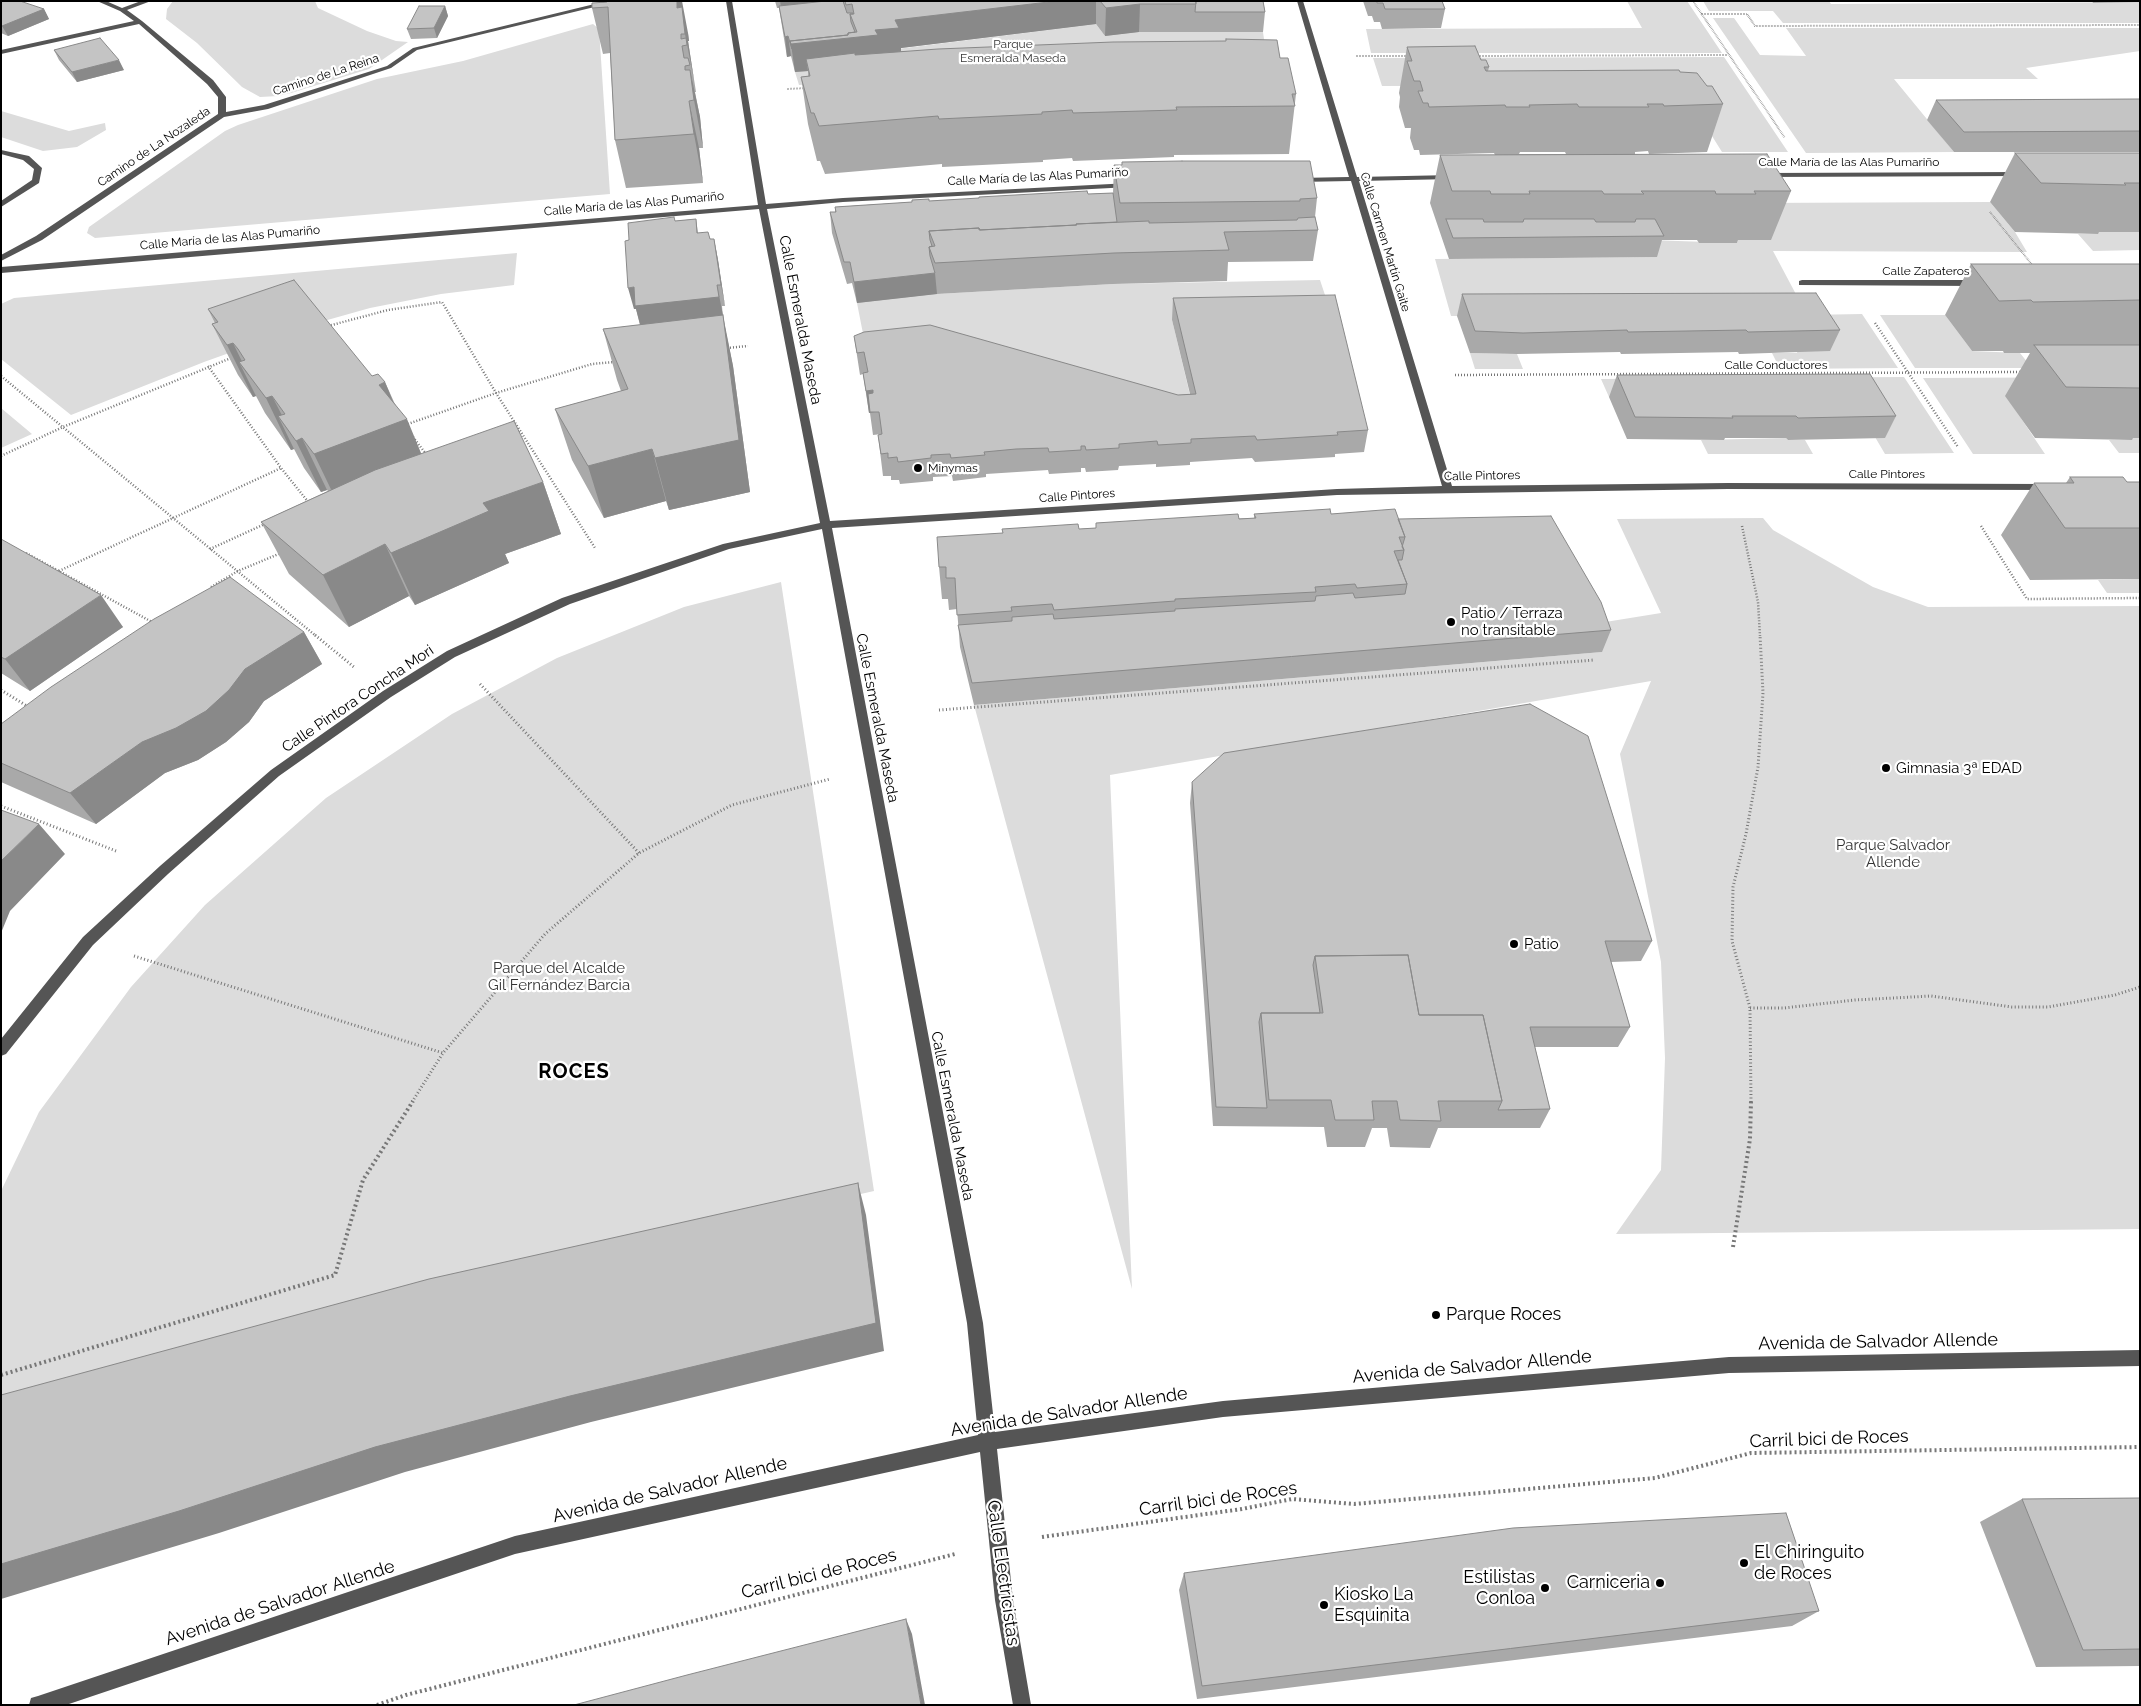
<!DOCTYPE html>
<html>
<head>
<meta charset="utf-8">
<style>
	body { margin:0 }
	#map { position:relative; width:2141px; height:1706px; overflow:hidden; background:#fff; font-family:Raleway,sans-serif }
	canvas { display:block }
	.frame { position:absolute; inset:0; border:2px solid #000; pointer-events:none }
</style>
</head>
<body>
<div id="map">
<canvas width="2141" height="1706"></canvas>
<div class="frame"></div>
</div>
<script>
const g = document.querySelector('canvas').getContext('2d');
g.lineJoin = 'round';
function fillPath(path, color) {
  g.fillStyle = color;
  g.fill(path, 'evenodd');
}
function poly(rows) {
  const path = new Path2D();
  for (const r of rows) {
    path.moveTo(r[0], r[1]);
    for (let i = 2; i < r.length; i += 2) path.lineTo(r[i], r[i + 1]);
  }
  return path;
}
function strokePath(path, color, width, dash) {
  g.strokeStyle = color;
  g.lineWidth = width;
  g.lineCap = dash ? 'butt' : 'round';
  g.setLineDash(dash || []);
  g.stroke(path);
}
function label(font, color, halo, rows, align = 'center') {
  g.font = font + ' Raleway,sans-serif';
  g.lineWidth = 4.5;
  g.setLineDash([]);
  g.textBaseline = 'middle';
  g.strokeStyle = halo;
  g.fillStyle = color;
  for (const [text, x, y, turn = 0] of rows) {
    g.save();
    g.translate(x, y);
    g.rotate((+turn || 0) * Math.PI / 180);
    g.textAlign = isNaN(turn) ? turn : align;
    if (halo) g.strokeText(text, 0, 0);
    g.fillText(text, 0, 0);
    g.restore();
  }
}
const green = poly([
	[173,1,315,1,318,8,367,31,396,41,408,42,369,69,291,93,278,96,260,97,242,87,197,43,166,19,167,9],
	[1627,1,1687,1,1722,53,1371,53,1366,29,1642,28],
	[1703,1,1829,1,1831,4,2140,2,2140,23,1783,23,1773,11,1709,11],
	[1713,18,1734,18,1760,55,1806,56,1786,28,2140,28,2140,51,2026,68,2038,79,1894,79,1954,152,1806,153],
	[593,24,599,29,610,194,95,238,87,233,89,227,225,131,238,125,377,79,463,61],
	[1096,24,1105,36,1139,32,1263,32,1266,53,1042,65,799,85,795,72,880,64,897,49],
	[1724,57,1788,152,1722,152,1680,85,1382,86,1373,58],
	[1,111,69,131,105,123,106,130,77,147,43,151,1,137],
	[1990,202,2015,232,2027,252,1773,251,1807,315,1862,314,1898,368,1780,369,1772,353,1797,353,1807,315,1451,316,1435,259,1656,257,1648,240,1737,243,1749,203],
	[2096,232,2140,232,2140,250,2093,251,2078,234,2097,234],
	[517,253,514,285,441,294,370,308,299,328,204,362,71,415,1,359,1,304,14,298],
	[1320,280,1332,316,1172,320,1195,416,867,354,857,303,937,294,1113,284],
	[1880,315,1945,315,1972,351,2020,353,2032,368,1915,368],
	[1470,353,1517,354,1523,369,1475,369],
	[1904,377,1954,453,1885,454,1875,437,1859,396,1609,397,1601,379],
	[2140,377,2006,396,2045,454,1973,454,1923,378],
	[1,408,32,434,1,448],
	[1786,438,1788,440,1805,440,1813,454,1708,454,1701,440],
	[2129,438,2140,438,2140,453,2119,453,2109,440,2131,440],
	[1763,518,1773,530,1873,587,1928,607,2140,606,2140,1229,1616,1234,1661,1170,1665,1058,1661,962,1620,754,1651,681,1110,775,1132,1289,974,705,1602,652,1593,624,1661,613,1617,519],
	[2140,579,2140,593,2107,593,2098,580],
	[781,582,874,1191,367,1306,1,1404,1,1191,39,1112,131,987,205,905,326,798,452,714,557,658,684,607]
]);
const pathFar3 = poly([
	[1693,1,1785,138],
	[1701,14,1747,14,1755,26,2140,25],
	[1356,56,1408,56],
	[1476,56,1728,55],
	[787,89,807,88],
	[1990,212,2033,266]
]);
const pathFar2 = poly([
	[1875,323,1958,447],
	[328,326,388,310,442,302,496,393,595,548],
	[727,348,748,346],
	[208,366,281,468,309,503],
	[1455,375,2022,372],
	[1,376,316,636],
	[405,425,496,393,592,364,614,362],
	[413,437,426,454],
	[1,456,63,427,231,358],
	[1742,526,1758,602,1760,636],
	[1981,526,2027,599,2140,598],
	[210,549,267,523],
	[26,553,152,622],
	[59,571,281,468],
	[211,587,238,571,281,553]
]);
const pathFar1 = poly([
	[315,635,354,667],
	[480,684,639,853],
	[1,690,27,706],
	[939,710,1594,660],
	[1,806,116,851],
	[134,956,443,1053],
	[1750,1008,1784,1008,1855,1000,1931,996,2012,1007,2048,1007,2115,995,2140,987],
	[412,1102,443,1053,545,934,639,853,732,805,830,779],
	[1751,1102,1750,1008,1732,941,1733,887,1746,834,1758,767,1763,693,1760,635]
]);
const path = poly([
	[1733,1247,1750,1139,1751,1101],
	[1,1375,335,1275,363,1180,413,1101],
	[1042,1537,1242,1509,1292,1499,1354,1504,1655,1478,1751,1453,2140,1447],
	[377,1705,406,1695,955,1554]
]);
const minor = poly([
	[97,1,106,1,122,8,141,1,151,1,127,10,142,21,213,80,226,97,226,112,264,105,387,66,413,48,607,1,611,3,417,50,391,68,268,109,224,117,42,240,1,261,1,255,36,236,218,114,218,97,207,84,139,24,1,54,1,50,134,21,120,11,97,1],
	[726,1,732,1,766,204,843,198,1130,183,1134,185,1130,187,843,202,767,209,830,521,1337,489,1442,486,1351,181,1298,182,1294,180,1298,178,1349,177,1297,1,1303,1,1357,177,1453,175,1457,177,1453,179,1359,181,1452,486,1728,483,2046,484,2051,487,2046,490,1728,489,1337,495,832,528,983,1323,995,1432,1223,1401,1729,1357,2140,1350,2140,1366,1729,1373,1223,1417,997,1449,1013,1600,1031,1705,1013,1705,995,1600,980,1452,515,1554,66,1705,29,1705,31,1698,38,1696,515,1536,978,1435,967,1323,822,529,729,549,570,604,455,657,391,697,279,776,168,874,93,945,6,1054,1,1056,1,1039,83,937,160,866,271,770,383,691,447,651,562,598,723,544,820,523,759,209,1,273,1,267,758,205,726,1],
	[1,150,29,156,42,168,39,183,1,207,1,201,32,180,34,169,23,160,1,154,1,150],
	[2020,172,2023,172,2023,176,1765,177,1761,175,1765,173,2020,172],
	[1802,280,1977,280,1981,283,1977,286,1799,285,1799,281,1802,280]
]);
const wall = poly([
	[1,1,44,9,49,19,8,36,1,33],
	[775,1,1263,1,1265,12,1263,32,1139,32,1105,36,1096,24,901,48,901,51,1280,58,1296,94,1289,154,1174,155,1174,157,1073,161,1072,158,1043,160,1043,162,942,167,942,164,825,174,820,161,817,161,808,124,801,77,808,76,808,71,795,72,791,56,787,57,779,8,777,8],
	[1363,1,1443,1,1443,4,1445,9,1441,28,1382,29,1380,22,1374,22,1372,16,1368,16],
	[2092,1,2140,1,2140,2,2093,3],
	[607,2,688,33,689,41,688,41,696,92,695,92,700,117,703,148,699,148,703,183,626,188,615,140,610,53,603,54,592,8],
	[445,6,448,16,437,38,411,39,407,29],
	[1407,47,1481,60,1489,67,1488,71,1680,72,1707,86,1723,104,1707,152,1649,154,1648,151,1635,152,1635,154,1791,191,1771,240,1738,240,1737,243,1699,243,1697,240,1662,240,1657,257,1449,259,1430,203,1440,155,1495,155,1494,153,1420,155,1419,150,1414,150,1410,138,1411,128,1405,128,1399,107,1400,97,1399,93],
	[1520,152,1565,152,1566,154,1519,154],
	[54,50,124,70,77,82,59,60],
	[2140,99,2140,152,1954,152,1927,120,1936,100],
	[2015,153,2140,153,2140,232,2099,232,2098,234,2015,232,1990,202],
	[1114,165,1317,198,1315,217,1318,230,1313,261,1228,262,1227,281,1113,284,937,294,857,303,852,283,847,284,832,233,830,212,835,212,835,207,929,201,1113,193],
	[696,219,698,233,710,239,714,239,718,260,725,306,722,306,723,318,733,366,750,492,669,510,666,501,604,518,572,460,555,409,621,391,617,380,603,329,640,325,636,309,634,309,629,240,675,221],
	[1971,264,2140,264,2140,438,2133,438,2132,440,2035,438,2005,396,2030,353,2004,353,2003,351,1972,351,1945,315],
	[1462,294,1840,330,1830,351,1739,354,1738,352,1621,354,1620,352,1517,354,1470,353,1457,316],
	[1173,298,1368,430,1364,452,1335,454,1335,457,1255,462,1252,458,1190,462,1190,465,1156,467,1156,464,1119,466,1118,470,1086,472,1085,468,1081,468,1081,472,1049,474,1048,470,986,474,986,477,953,481,952,476,933,477,933,481,900,484,899,480,891,480,891,476,883,476,878,435,882,434,873,435,870,413,869,413,863,374,860,375,854,336,1178,395,1190,394,1172,320],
	[208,309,372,376,385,382,394,402,421,454,543,482,561,534,505,554,509,563,415,605,409,596,349,627,289,574,261,522,328,491,327,490,321,492,304,468,294,449,291,450,265,413,256,396,253,397,238,375,212,324,215,323],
	[1617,375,1896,416,1885,438,1788,440,1786,438,1725,438,1724,440,1627,439,1609,397],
	[2070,477,2127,482,2140,482,2140,579,2030,580,2001,535,2034,483,2066,483],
	[1254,514,1331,514,1398,519,1611,630,1602,652,974,705,960,647,957,609,949,610,948,599,942,599,939,567,1003,533,1002,529,1079,529,1096,528,1096,523,1254,518],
	[1,539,123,627,30,691,1,673],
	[304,632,322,664,264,701,249,722,226,742,198,760,165,773,96,824,1,782,1,724],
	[1192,782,1652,941,1641,961,1611,962,1630,1027,1618,1047,1535,1047,1550,1109,1540,1128,1438,1128,1430,1148,1390,1147,1387,1128,1372,1128,1365,1147,1327,1147,1324,1127,1213,1126,1190,803],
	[2140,1498,2140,1666,2036,1667,1980,1522,2022,1499],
	[1184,1573,1819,1611,1792,1626,1197,1699,1179,1590]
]);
const shadedWall = poly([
	[677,1,682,1,688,33,689,41,688,41,694,80,685,34,677,8],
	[780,1,843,1,784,25],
	[1057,1,1096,1,1096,24,901,48,901,56,806,59,808,71,795,72,791,44,875,30,895,20],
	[1140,4,1139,32,1105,36,1106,8],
	[445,6,448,16,437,38,434,28],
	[44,9,49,19,8,36,2,26],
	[788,36,791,56,787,57,785,37],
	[119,60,124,70,77,82,72,72],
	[690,70,700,117,703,148,694,100],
	[689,101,699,148,703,183,694,134],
	[714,239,718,260,725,306,721,285],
	[935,273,937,294,857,303,854,282],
	[717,285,733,366,750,492,669,510,655,458,641,328,636,309,634,309,628,288,634,287],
	[233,343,249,376,239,362,256,396,253,397,227,345],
	[385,382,401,421,407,419,428,470,339,506,314,454,379,385],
	[873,390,875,412,869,413,866,391],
	[272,396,291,433,278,416,294,449,291,450,266,398],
	[302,438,327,490,321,492,296,441],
	[652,449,666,501,604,518,588,466],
	[543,482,561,534,505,554,509,563,415,605,391,553,483,503],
	[385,544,409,596,349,627,323,575],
	[101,595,123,627,30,691,5,659],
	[304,632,322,664,264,701,249,722,226,742,198,760,165,773,96,824,70,793,245,669],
	[39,824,65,854,10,911,1,933,1,861],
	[858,1183,866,1215,884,1351,591,1422,405,1472,219,1533,1,1599,1,1564],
	[906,1619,912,1634,925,1705,921,1705]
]);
const building = poly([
	[1,1,20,1,44,9,2,26,1,25,1,1],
	[607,1,677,1,677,8,682,7,685,34,681,34,681,39,686,38,687,45,682,46,684,58,688,58,690,65,685,66,685,70,690,70,694,100,689,101,694,134,615,140,608,7,592,8,592,3,607,2,607,1],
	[826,1,843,1,847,13,853,13,853,14,850,14,851,22,855,32,848,33,848,35,790,41,792,49,788,36,785,37,779,6,826,1],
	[845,1,1057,1,895,20,899,28,875,30,878,35,791,44,790,41,848,35,848,33,857,32,850,14,854,14,852,4,846,5,845,1],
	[1100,1,1196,1,1196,4,1140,4,1106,8,1100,1],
	[1196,1,1263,1,1265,12,1195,12,1196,1],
	[1377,1,1442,1,1445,9,1385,9,1383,3,1377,3,1377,1],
	[419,6,445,6,434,28,407,29,419,6],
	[100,38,119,60,72,72,54,50,100,38],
	[1226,39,1277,40,1280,58,1288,58,1296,94,1292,94,1295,106,1176,107,1177,110,1073,113,1072,110,1042,112,1042,114,939,119,938,116,819,126,814,113,811,113,801,77,810,76,806,59,855,53,855,55,938,49,1113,42,1226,41,1226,39],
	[1475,46,1481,60,1486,60,1489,67,1484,67,1486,71,1679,70,1680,72,1697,73,1707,86,1712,86,1723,104,1664,106,1663,104,1647,104,1649,107,1579,107,1577,104,1529,105,1530,107,1506,107,1505,105,1429,107,1428,103,1423,103,1418,91,1423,91,1420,81,1414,81,1407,61,1412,61,1407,47,1475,46],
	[2140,99,2140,131,1964,132,1936,100,2140,99],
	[2015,153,2140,153,2140,183,2124,183,2126,185,2041,183,2015,153],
	[1767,154,1791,191,1754,191,1756,194,1716,194,1715,191,1641,191,1644,194,1604,194,1602,191,1529,191,1530,194,1491,194,1490,191,1452,191,1440,155,1767,154],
	[1182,161,1310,161,1317,198,1300,199,1300,201,1120,203,1114,165,1122,165,1122,162,1182,161],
	[1087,191,1088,194,1113,193,1117,222,1076,224,1076,225,980,230,979,228,929,231,930,240,932,246,929,247,930,256,935,273,854,282,850,262,844,262,830,212,836,212,835,207,912,202,912,200,929,199,929,201,979,198,979,197,1087,191],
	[674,217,675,221,696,219,697,233,708,232,710,239,714,239,721,285,717,285,719,297,635,306,634,287,628,288,625,241,629,240,628,223,674,217],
	[1315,217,1318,230,1224,232,1229,250,1114,253,935,263,929,247,935,246,929,231,979,228,979,230,1077,225,1076,224,1149,221,1149,223,1297,220,1298,218,1315,217],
	[1446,219,1483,219,1484,222,1523,222,1524,219,1594,219,1596,222,1635,222,1636,219,1655,219,1664,236,1453,238,1446,219],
	[1971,264,2140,264,2140,300,2033,302,2031,300,1999,301,1971,264],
	[294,280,372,376,378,374,385,382,379,385,407,419,314,454,302,438,296,441,278,416,285,414,272,396,266,398,239,362,245,360,238,349,233,343,227,345,212,324,218,322,208,309,294,280],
	[1816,293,1840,330,1748,332,1746,330,1628,332,1627,330,1523,333,1475,331,1462,294,1816,293],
	[1335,295,1368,430,1337,432,1338,435,1257,440,1255,436,1191,439,1191,443,1158,445,1157,441,1119,444,1119,448,1086,450,1085,446,1081,446,1081,450,1049,452,1048,448,1016,449,984,452,985,455,951,458,950,454,931,455,931,458,898,462,897,457,888,458,888,453,881,454,878,435,882,434,879,412,870,412,868,394,873,393,873,390,866,391,863,373,868,372,864,352,857,353,854,336,864,332,930,325,1178,395,1196,394,1173,298,1335,295],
	[723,315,739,440,655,458,652,449,588,466,555,409,628,389,603,329,723,315],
	[2034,345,2140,345,2140,388,2066,387,2034,345],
	[1870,374,1896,416,1798,418,1796,416,1732,416,1733,418,1635,417,1617,375,1870,374],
	[514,421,543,482,483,503,489,511,391,553,385,544,323,575,261,522,375,470,514,421],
	[2070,477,2123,477,2127,482,2140,482,2140,528,2065,528,2034,483,2074,483,2070,477],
	[1330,509,1331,514,1395,509,1405,537,1399,537,1404,550,1394,551,1407,584,1357,588,1355,584,1315,587,1316,592,1175,599,1175,601,1054,610,1052,604,1011,607,1012,611,957,615,955,578,946,578,946,567,939,567,937,537,1003,533,1002,529,1078,524,1079,529,1096,528,1096,523,1238,514,1239,519,1256,518,1254,514,1330,509],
	[1551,516,1601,602,1611,630,972,683,958,625,1012,621,1012,617,1053,614,1054,619,1175,611,1175,609,1315,601,1316,596,1353,593,1355,598,1405,594,1407,584,1398,560,1402,560,1404,550,1402,547,1405,537,1398,519,1551,516],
	[1,539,101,595,5,659,1,657,1,539],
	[230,577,304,632,245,669,229,690,206,711,176,728,142,742,70,793,1,763,1,724,51,687,154,619,230,577],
	[1530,704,1588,736,1652,941,1605,941,1630,1027,1530,1027,1550,1109,1498,1110,1502,1101,1483,1015,1419,1015,1408,955,1315,956,1313,965,1320,1013,1261,1013,1259,1022,1267,1108,1216,1107,1192,782,1224,753,1530,704],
	[1,810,39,824,1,861,1,810],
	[1408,955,1419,1015,1483,1015,1502,1101,1438,1101,1441,1121,1400,1120,1397,1101,1372,1101,1374,1120,1335,1120,1331,1100,1269,1100,1261,1013,1323,1013,1315,956,1408,955],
	[858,1183,876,1323,570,1396,375,1447,179,1511,1,1564,1,1395,429,1279,858,1183],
	[2140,1498,2140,1649,2083,1650,2022,1499,2140,1498],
	[1786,1513,1819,1611,1202,1686,1184,1573,1513,1528,1786,1513],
	[906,1619,921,1705,574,1705,687,1675,906,1619]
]);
const markers = [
	[918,468,5,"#000"],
	[1451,622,5,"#000"],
	[1886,768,5,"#000"],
	[1514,944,5,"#000"],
	[1436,1315,5,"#000"],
	[1744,1563,5,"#000"],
	[1660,1583,5,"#000"],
	[1545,1588,5,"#000"],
	[1324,1605,5,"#000"]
];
const farParknames = [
	["Parque",1013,44],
	["Esmeralda Maseda",1013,58]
];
const farStreetnames = [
	["Camino de La Reina",326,75,-18],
	["Camino de La Nozaleda",154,147,-34],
	["Calle María de las Alas Pumariño",1849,162],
	["Calle María de las Alas Pumariño",1038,177,-3],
	["Calle María de las Alas Pumariño",634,204,-5],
	["Calle María de las Alas Pumariño",230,238,-5],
	["Calle Carmen Martín Gaite",1385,242,73],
	["Calle Zapateros",1926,271],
	["Calle Conductores",1776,365],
	["Calle Pintores",1887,474],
	["Calle Pintores",1482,476,-1],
	["Calle Pintores",1077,496,-4]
];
const farPoinames = [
	["Minymas",928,468]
];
const streetNames = [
	["Calle Esmeralda Maseda",800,320,79],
	["Calle Pintora Concha Mori",358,699,-34],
	["Calle Esmeralda Maseda",877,718,79],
	["Calle Esmeralda Maseda",952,1116,79]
];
const poiNames = [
	["Patio / Terraza",1461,613],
	["no transitable",1461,630],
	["Gimnasia 3ª EDAD",1896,768],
	["Patio",1524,944]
];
const parkNames = [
	["Parque Salvador",1893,845],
	["Allende",1893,862],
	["Parque del Alcalde",559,968],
	["Gil Fernández Barcia",559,985]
];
const nearPoinames = [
	["Parque Roces",1446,1315],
	["El Chiringuito",1754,1553],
	["de Roces",1754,1574],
	["Estilistas",1535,1578,"right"],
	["Conloa",1535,1599,"right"],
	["Carniceria",1650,1583,"right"],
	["Kiosko La",1334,1595],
	["Esquinita",1334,1616]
];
const nearStreetnames = [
	["Avenida de Salvador Allende",1878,1342,-1],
	["Avenida de Salvador Allende",1472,1367,-5],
	["Avenida de Salvador Allende",1069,1412,-9],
	["Carril bici de Roces",1829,1439,-2],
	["Avenida de Salvador Allende",670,1490,-13],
	["Carril bici de Roces",1218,1499,-8],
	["Calle Electricistas",1003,1573,82],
	["Carril bici de Roces",819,1574,-14],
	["Avenida de Salvador Allende",280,1603,-18]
];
const districtNames = [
	["ROCES",574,1072]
];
fillPath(green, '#dcdcdc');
strokePath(pathFar3, '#777', 2, [0.5, 1]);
strokePath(pathFar2, '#777', 2.5, [1, 2]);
strokePath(pathFar1, '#777', 3, [1, 2.5]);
strokePath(path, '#777', 4, [2, 3]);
fillPath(minor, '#555');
fillPath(wall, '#a9a9a9');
fillPath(shadedWall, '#898989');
fillPath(building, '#c4c4c4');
strokePath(building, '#898989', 1);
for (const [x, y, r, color] of markers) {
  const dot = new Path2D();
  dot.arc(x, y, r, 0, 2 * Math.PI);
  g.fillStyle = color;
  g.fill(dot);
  strokePath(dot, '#fff', 2);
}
label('12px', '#333', '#fff', farParknames);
label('12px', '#000', '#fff', farStreetnames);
label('12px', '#000', '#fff', farPoinames, 'left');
label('15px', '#000', '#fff', streetNames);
label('15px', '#000', '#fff', poiNames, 'left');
label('15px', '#333', '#fff', parkNames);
label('18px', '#000', '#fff', nearPoinames, 'left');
label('18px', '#000', '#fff', nearStreetnames);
g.letterSpacing = '1px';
label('bold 20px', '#000', '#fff', districtNames);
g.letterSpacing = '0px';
</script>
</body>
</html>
